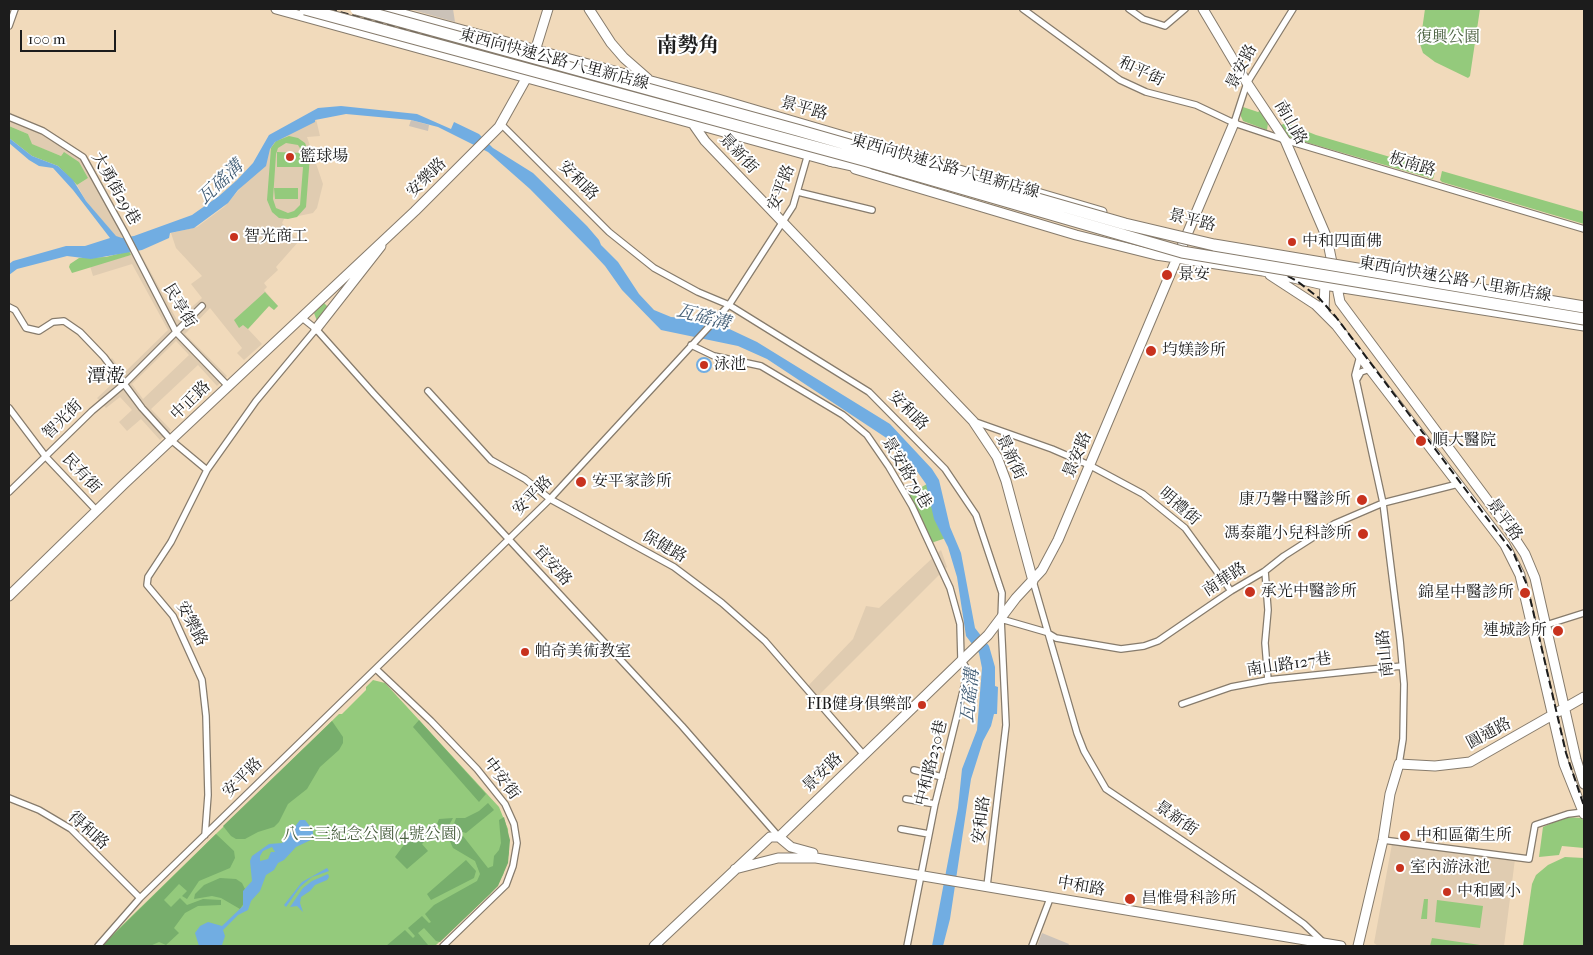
<!DOCTYPE html>
<html>
<head>
<meta charset="utf-8">
<style>
	body { margin:0 }
	#map { position:relative; width:1593px; height:955px; overflow:hidden; background:#f1dabb; font-family:"IM FELL French Canon",serif }
	canvas { display:block }
	.frame { position:absolute; inset:0; border:10px solid #1c1c1c; pointer-events:none }
	.scale { position:absolute; left:20px; top:30px; width:96px; height:22px; box-sizing:border-box; border:2px solid #1c1c1c; border-top:0; padding-left:6px; font-size:15px; line-height:18px; white-space:nowrap; color:#1c1c1c; -webkit-text-stroke:4px #fff; paint-order:stroke }
</style>
</head>
<body>
<div id="map">
<canvas width="1593" height="955"></canvas>
<div class="frame"></div>
<div class="scale">100 m</div>
</div>
<script>
const g = document.querySelector('canvas').getContext('2d');
g.lineJoin = 'round';
function fillPath(path, color) {
  g.fillStyle = color;
  g.fill(path, 'evenodd');
}
function poly(rows) {
  const path = new Path2D();
  for (const r of rows) {
    if (r.length === 3) {
      path.moveTo(r[0] + r[2], r[1]);
      path.arc(r[0], r[1], r[2], 0, 2 * Math.PI);
      continue;
    }
    path.moveTo(r[0], r[1]);
    for (let i = 2; i < r.length; i += 2) path.lineTo(r[i], r[i + 1]);
  }
  return path;
}
function strokePath(path, color, width, dash) {
  g.strokeStyle = color;
  g.lineWidth = width;
  g.lineCap = dash ? 'butt' : 'round';
  g.setLineDash(dash || []);
  g.stroke(path);
}
function label(font, color, halo, rows, align = 'center') {
  g.font = font + ' "IM FELL French Canon","Noto Serif TC",serif';
  g.lineWidth = 4;
  g.setLineDash([]);
  g.textBaseline = 'middle';
  g.strokeStyle = halo;
  g.fillStyle = color;
  for (const [text, x, y, turn = 0] of rows) {
    g.save();
    g.translate(x, y);
    g.rotate((+turn || 0) * Math.PI / 180);
    g.textAlign = isNaN(turn) ? turn : align;
    if (halo) g.strokeText(text, 0, 0);
    g.fillText(text, 0, 0);
    g.restore();
  }
}
const built = poly([
	[9,112,45,128,87,156,177,320,202,298,191,284,202,276,176,248,171,233,197,227,224,207,244,184,273,140,316,119,320,136,307,137,323,184,317,208,313,213,284,219,282,223,299,241,276,267,278,270,264,283,267,287,264,290,278,306,274,310,269,306,248,329,262,344,244,360,237,353,242,348,210,308,185,334,227,376,217,386,198,365,151,409,171,430,160,440,141,419,127,431,119,422,132,410,120,397,106,408,97,398,112,384,100,367,112,358,124,373,168,330,132,264,93,276,90,266,131,255,86,201,77,185,88,178,63,153,61,156,31,144,28,134,9,126],
	[176,341,189,355,143,399,132,384],
	[941,550,947,567,818,696,808,686,853,639,866,606,879,608],
	[1392,844,1515,859,1504,946,1378,946,1374,943]
]);
const industrial = poly([
	[412,9,453,9,455,22,413,10],
	[411,120,429,125,428,131,409,126],
	[1042,933,1069,944,1068,946,1037,946]
]);
const green = poly([
	[1425,9,1480,9,1470,76,1468,78,1435,62,1423,53,1420,44],
	[1243,107,1258,112,1261,110,1268,123,1267,130,1243,121,1240,114],
	[1286,123,1316,135,1434,170,1435,172,1433,179,1288,137,1281,125],
	[9,126,28,134,32,144,61,156,64,152,79,162,88,178,77,185,58,166,32,156,9,138],
	[289,136,298,138,305,143,310,156,306,207,297,217,288,219,279,218,272,212,267,200,271,148,276,141],
	[286,143,298,145,303,153,277,152,277,167,303,167,300,205,294,211,288,213,276,208,273,199,276,154,278,148],
	[1442,171,1584,212,1584,224,1442,182,1440,180],
	[274,188,298,188,298,199,275,199],
	[129,251,131,255,72,273,69,267,70,264,79,258,106,257],
	[265,292,278,306,274,310,269,306,248,329,243,325,239,328,234,320],
	[324,303,328,307,317,321,314,313],
	[927,484,946,538,931,543,909,494],
	[373,680,385,683,499,807,508,829,509,853,503,875,490,894,435,946,101,946,339,714,342,714,366,690,366,687],
	[1565,817,1582,818,1584,822,1584,848,1562,846,1559,855,1539,857,1543,827],
	[1565,857,1584,858,1584,946,1523,946,1532,884,1536,875,1548,865],
	[1424,899,1428,899,1427,919,1421,919],
	[1437,900,1483,906,1480,928,1435,922],
	[1432,938,1480,945,1480,946,1430,946]
]);
const forest = poly([
	[419,720,486,794,479,802,413,727],
	[332,721,343,737,343,743,339,750,320,767,307,789,288,804,279,822,274,827,258,832,245,839,236,839,231,836,223,826],
	[488,803,494,810,466,833,452,829,456,818,465,818,479,811],
	[504,817,510,840,508,863,498,886,490,894,440,942,436,941,424,928,418,933,428,945,426,946,386,946,405,930,413,938,415,936,408,928,422,916,429,923,431,922,425,914,434,905,477,881,480,874,475,861,453,848,446,833,437,824,439,819,453,818,448,827,449,831,452,834,463,836,488,868,493,866,494,856,499,850,501,843,499,820],
	[417,830,422,835,419,837,424,842,422,844,428,851,407,869,395,857,414,831],
	[216,834,234,851,235,858,230,868,199,881,187,899,182,896,187,891,179,884,164,900,171,907,180,898,187,905,203,899,221,900,221,905,198,906,185,913,174,928,179,933,166,945,159,942,150,946,102,946],
	[466,860,476,871,474,878,431,900,427,894],
	[220,878,236,879,242,883,245,889,243,894,244,903,240,909,221,898,212,896,194,899,195,894,204,885]
]);
const water = poly([
	[341,106,417,114,451,129,454,122,479,134,493,148,533,173,587,226,599,240,601,245,618,262,639,294,654,310,671,317,694,319,723,326,757,342,890,424,932,469,939,480,950,527,961,553,975,628,989,646,995,667,995,686,998,687,997,714,994,714,991,726,983,741,971,779,950,919,943,946,932,946,958,808,962,769,977,730,982,668,979,653,966,636,957,577,948,547,934,519,926,484,904,453,888,439,767,359,738,346,661,330,622,290,605,266,590,250,530,189,488,152,438,127,411,120,346,114,315,120,315,122,275,142,270,149,266,166,238,190,228,203,194,228,170,233,169,238,142,250,91,259,67,256,17,269,9,275,9,264,13,261,66,246,85,246,110,238,73,190,53,168,39,166,29,160,9,143,9,138,32,156,58,166,73,180,86,201,116,236,122,238,134,236,192,215,219,196,237,180,253,163,269,135,318,108],
	[704,365,8],
	[300,820,305,820,309,825,313,832,313,839,296,847,284,860,278,863,274,870,266,875,260,891,251,901,248,910,238,915,223,930,225,936,222,945,199,946,195,933,200,926,208,922,222,926,243,906,243,891,252,881,250,861,252,856,269,844,282,843],
	[272,847,275,852,271,852,268,859,260,861,260,856,263,851],
	[327,868,329,871,312,877,300,887,286,907,284,905,302,882],
	[328,874,329,877,327,880,315,885,310,891,301,897,300,903,303,912,297,906,290,907,303,888,312,881]
]);
const street = poly([
	[1023,9,1120,80,1146,92,1196,105,1234,123,1285,140,1584,229],
	[1129,9,1143,19,1165,26,1185,9],
	[9,26,15,9],
	[9,117,43,131,83,157,125,233,176,332,228,386],
	[1234,123,1247,83,1293,9],
	[501,124,609,232,654,268,698,292,729,305,869,392,945,469,976,515,1002,593,1001,619,1006,725,987,886],
	[798,192,872,210],
	[9,307,15,310,26,328,39,331,53,322,64,321,80,332,104,357,142,408,171,440,207,470],
	[301,317,316,329,374,394,682,726,779,837],
	[691,345,714,356,761,366,843,415,867,435,889,467,912,506,950,588,960,624,961,659,968,671,935,804,907,946],
	[1360,356,1355,375,1383,503,1400,640,1404,684,1403,739,1399,764],
	[1357,379,1361,372,1370,369],
	[428,391,491,460,525,479,550,499,674,567,722,603,765,641,864,755],
	[9,408,46,457,97,511],
	[973,421,1052,449,1089,465,1143,494,1185,528,1231,591],
	[9,492,92,411,124,384,202,306],
	[1265,571,1268,610,1265,643,1268,680],
	[1033,581,1077,733,1084,751,1106,789,1259,892,1304,924,1323,942],
	[1001,619,1046,632,1056,638,1121,649,1144,646,1158,641,1231,591,1265,571,1284,556,1334,524,1383,503,1458,484],
	[1546,625,1584,613],
	[376,669,431,721,477,769,505,804,514,824,517,843,513,866,506,885,443,946],
	[1182,704,1231,687,1268,680,1402,666],
	[914,770,942,777],
	[9,798,39,810,71,829,140,898],
	[906,799,935,804],
	[901,829,929,834],
	[205,835,208,795,206,716,202,680,173,616,147,585,148,577,171,542,207,470,256,401,316,329],
	[1383,840,1529,859,1535,825,1568,814,1584,812],
	[98,946,140,898,550,499,729,305,793,206,814,133],
	[1032,946,1051,896]
]);
const secondary = poly([
	[276,9,833,162],
	[385,9,718,99,1102,212],
	[589,9,611,43,624,58,648,79],
	[1203,9,1247,83,1285,140,1327,238,1340,302,1506,525,1525,554,1535,578,1576,759,1584,784],
	[691,121,705,141,973,421,997,457,1006,481,1033,581],
	[855,169,1076,235,1156,255,1263,271,1324,285,1584,326],
	[1270,275,1316,305,1336,325,1505,545,1520,575,1564,764,1584,814],
	[1518,301,1567,311],
	[1324,312,1325,280],
	[316,329,381,246],
	[9,596,124,484,415,211,499,127,527,77,548,9],
	[779,837,988,635,1016,598,1042,570,1058,540,1234,123],
	[735,869,778,858,816,858,1341,946],
	[654,946,770,837,779,837,791,847,813,853],
	[1358,946,1383,840,1390,794,1399,764,1435,766,1470,762,1584,697]
]);
const highway = poly([
	[829,160,865,168]
]);
const rail = poly([
	[329,9,801,137,1170,245,1248,260,1274,269,1297,281,1319,298,1336,317,1514,554,1527,585,1566,753,1584,806]
]);
const highwayBridge = poly([
	[305,9,867,161,1182,252,1584,319],
	[356,9,797,130,1125,224,1214,245,1584,307]
]);
const markers = [
	[290,157,5,"#c8321e"],
	[234,237,5,"#c8321e"],
	[1292,242,5,"#c8321e"],
	[1167,275,6,"#c8321e"],
	[1151,351,6,"#c8321e"],
	[704,365,5,"#c8321e"],
	[1421,441,6,"#c8321e"],
	[581,482,6,"#c8321e"],
	[1362,500,6,"#c8321e"],
	[1363,534,6,"#c8321e"],
	[1250,592,6,"#c8321e"],
	[1525,593,6,"#c8321e"],
	[1558,631,6,"#c8321e"],
	[525,652,5,"#c8321e"],
	[922,705,5,"#c8321e"],
	[1405,836,6,"#c8321e"],
	[1400,868,5,"#c8321e"],
	[1447,892,5,"#c8321e"],
	[1130,899,6,"#c8321e"]
];
const parkNames = [
	["復興公園",1448,38],
	["八二三紀念公園(4號公園)",372,835]
];
const streetNames = [
	["東西向快速公路 八里新店線",554,60,15],
	["景安路",1242,67,-63],
	["和平街",1141,72,25],
	["景平路",804,109,16],
	["南山路",1290,123,60],
	["景新街",738,154,47],
	["板南路",1412,165,17],
	["東西向快速公路 八里新店線",945,167,16],
	["安樂路",427,178,-45],
	["安和路",578,181,45],
	["安平路",782,188,-69],
	["大勇街29巷",115,189,60],
	["景平路",1192,221,14],
	["東西向快速公路 八里新店線",1455,280,10],
	["民享街",179,306,59],
	["中正路",191,401,-44],
	["安和路",908,411,45],
	["智光街",63,420,-45],
	["景安路",1078,455,-67],
	["景新街",1010,457,65],
	["景安路79巷",906,473,59],
	["民有街",81,474,47],
	["安平路",533,496,-45],
	["明禮街",1179,507,41],
	["景平路",1504,520,54],
	["保健路",664,547,30],
	["宜安路",552,566,48],
	["南華路",1225,580,-33],
	["安樂路",191,624,62],
	["南山路",1386,653,-96],
	["南山路127巷",1289,665,-8],
	["圓通路",1489,734,-28],
	["中和路230巷",932,763,-76],
	["景安路",823,773,-44],
	["安平路",243,778,-45],
	["中安街",501,779,53],
	["景新街",1176,819,35],
	["安和路",982,820,-83],
	["得和路",88,831,42],
	["中和路",1081,887,10]
];
const poiNames = [
	["籃球場",300,157],
	["智光商工",244,237],
	["中和四面佛",1302,242],
	["景安",1178,275],
	["均媄診所",1162,351],
	["泳池",714,365],
	["順大醫院",1432,441],
	["安平家診所",592,482],
	["康乃馨中醫診所",1351,500,"right"],
	["馮泰龍小兒科診所",1352,534,"right"],
	["承光中醫診所",1261,592],
	["錦星中醫診所",1514,593,"right"],
	["連城診所",1547,631,"right"],
	["帕奇美術教室",535,652],
	["FIB健身俱樂部",912,705,"right"],
	["中和區衛生所",1416,836],
	["室內游泳池",1410,868],
	["中和國小",1457,892],
	["昌惟骨科診所",1141,899]
];
const waterNames = [
	["瓦磘溝",221,183,-43],
	["瓦磘溝",703,318,15],
	["瓦磘溝",971,696,-84]
];
const quarterNames = [
	["潭漧",106,377]
];
const districtNames = [
	["南勢角",688,47]
];
fillPath(built, '#e0ccb1');
fillPath(industrial, '#cbc2b8');
fillPath(green, '#94ca7c');
fillPath(forest, '#77ae6c');
fillPath(water, '#71ade2');
strokePath(street, '#867b6c', 8);
strokePath(secondary, '#867b6c', 11);
strokePath(highway, '#867b6c', 13);
strokePath(street, '#fff', 5.5);
strokePath(secondary, '#fff', 9);
strokePath(highway, '#fff', 11);
strokePath(rail, '#1c1c1c', 2, [8, 4]);
strokePath(highwayBridge, '#867b6c', 13, []);
strokePath(highwayBridge, '#fff', 11);
for (const [x, y, r, color] of markers) {
  const dot = new Path2D();
  dot.arc(x, y, r, 0, 2 * Math.PI);
  g.fillStyle = color;
  g.fill(dot);
  strokePath(dot, '#fff', 2);
}
label('16px', '#4c6242', '#fff', parkNames);
label('16px', '#1c1c1c', '#fff', streetNames);
label('16px', '#1c1c1c', '#fff', poiNames, 'left');
label('italic 18px', '#425d75', '#fff', waterNames);
label('19px', '#1c1c1c', '#fff', quarterNames);
label('bold 21px', '#1c1c1c', '#fff', districtNames);
</script>
</body>
</html>
